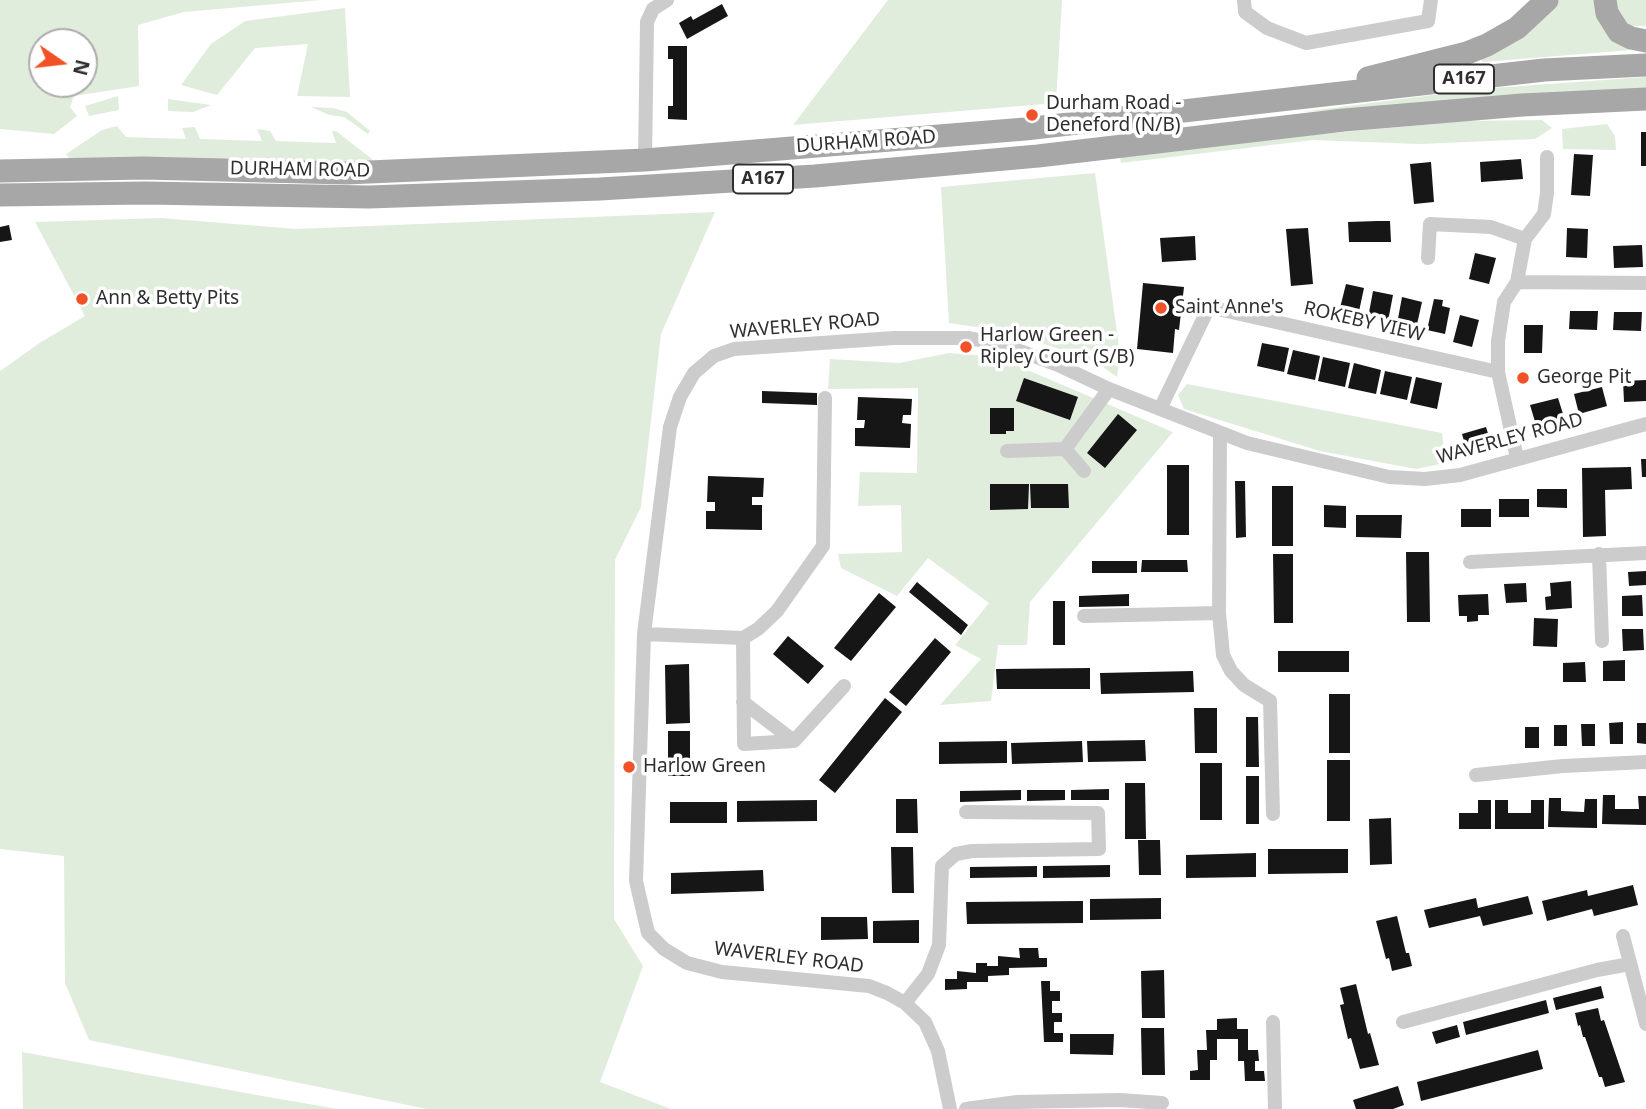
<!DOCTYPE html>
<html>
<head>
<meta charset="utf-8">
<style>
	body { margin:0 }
	#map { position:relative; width:1646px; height:1109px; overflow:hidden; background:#fff; font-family:"Noto Sans",sans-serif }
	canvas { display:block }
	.north { position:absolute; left:28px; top:28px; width:70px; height:70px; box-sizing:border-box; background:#fff; border:2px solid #acacac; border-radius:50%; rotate:104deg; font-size:19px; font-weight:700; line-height:28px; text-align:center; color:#2f2f2f }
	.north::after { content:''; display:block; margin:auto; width:24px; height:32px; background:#f15126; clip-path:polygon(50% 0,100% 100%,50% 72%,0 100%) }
</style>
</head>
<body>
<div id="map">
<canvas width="1646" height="1109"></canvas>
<div class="north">N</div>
</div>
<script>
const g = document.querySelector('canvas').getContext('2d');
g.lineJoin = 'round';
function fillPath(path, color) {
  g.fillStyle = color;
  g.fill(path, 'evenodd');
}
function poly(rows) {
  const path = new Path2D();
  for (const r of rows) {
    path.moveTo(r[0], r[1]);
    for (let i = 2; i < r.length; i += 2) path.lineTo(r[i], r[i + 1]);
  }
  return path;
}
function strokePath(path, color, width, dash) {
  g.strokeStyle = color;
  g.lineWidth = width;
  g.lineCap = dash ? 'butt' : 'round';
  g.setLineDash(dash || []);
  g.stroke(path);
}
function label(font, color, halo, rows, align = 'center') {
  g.font = font + ' "Noto Sans",sans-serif';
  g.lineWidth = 7;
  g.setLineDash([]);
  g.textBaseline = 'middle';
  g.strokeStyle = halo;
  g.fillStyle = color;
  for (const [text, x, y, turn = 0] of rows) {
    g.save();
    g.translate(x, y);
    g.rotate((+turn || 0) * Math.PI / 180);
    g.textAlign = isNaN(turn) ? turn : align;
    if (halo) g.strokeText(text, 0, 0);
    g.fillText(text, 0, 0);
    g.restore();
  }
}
const green = poly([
	[0,0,321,0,184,12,138,25,139,86,74,96,70,107,77,116,54,134,0,129],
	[42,42,84,42,84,84,42,84],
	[888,0,1062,0,1056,103,793,125],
	[1559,0,1597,0,1614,39,1631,50,1483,62,1480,58,1546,15],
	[1615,0,1646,0,1646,26,1629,26,1618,13],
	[345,8,350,97,297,96,308,44,255,48,217,95,181,85,211,44,245,21],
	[1646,77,1646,92,1301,112,1479,89],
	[118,96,119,110,89,116,85,106],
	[168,99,211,105,193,112,168,111],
	[311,107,333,108,347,112,370,131,368,134,344,117,329,115],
	[1542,120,1552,128,1535,139,1420,144,1313,140,1121,163,1120,157,1311,135,1464,121],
	[1607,124,1615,136,1616,150,1563,149,1562,129],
	[117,126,126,137,186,139,182,128,195,127,200,139,262,141,257,129,270,131,276,141,336,143,332,131,336,131,372,159,370,163,69,158,66,154,102,130],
	[1095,173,1120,354,1117,377,1100,365,1054,347,996,330,949,323,941,187],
	[715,212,661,334,641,507,615,560,614,919,643,966,600,1082,671,1109,427,1109,89,1040,65,983,64,856,0,849,0,371,41,342,85,316,35,222,161,218,296,229],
	[949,353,997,357,1173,432,1030,602,1027,645,998,645,991,701,940,705,981,659,955,645,989,603,928,558,897,596,841,568,838,554,902,552,901,505,858,506,860,472,917,473,918,388,828,389,830,359,899,363],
	[1187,384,1442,433,1445,463,1416,469,1320,451,1184,409,1178,395],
	[22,1052,268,1097,338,1109,23,1109]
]);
const building = poly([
	[722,4,728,16,687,39,679,23,691,16,693,20],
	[668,46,687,46,687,120,668,119,668,106,673,106,673,59,668,59],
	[1641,132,1646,132,1646,166,1641,166],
	[1574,154,1593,155,1590,196,1571,195],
	[1521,159,1523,179,1481,182,1480,162],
	[1431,162,1434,202,1414,204,1410,164],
	[1377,221,1390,221,1391,242,1349,242,1348,222],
	[9,225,12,240,0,242,0,227],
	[1308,228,1313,284,1291,286,1286,229],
	[1567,228,1588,229,1587,258,1566,257],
	[1195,236,1196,260,1162,262,1160,238],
	[1642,245,1643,267,1614,268,1613,246],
	[1475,253,1496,258,1489,284,1469,279],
	[1143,283,1184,287,1179,330,1175,329,1173,353,1137,349],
	[1346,284,1364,288,1358,316,1339,312],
	[1373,291,1393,295,1388,321,1368,318],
	[1402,297,1422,302,1416,329,1397,324],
	[1434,299,1443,300,1442,306,1450,308,1445,334,1427,330],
	[1570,311,1598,311,1597,330,1569,329],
	[1614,312,1642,312,1641,331,1613,330],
	[1460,315,1479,320,1472,347,1453,342],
	[1524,325,1543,325,1542,353,1524,353],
	[1262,343,1289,348,1284,372,1257,366],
	[1293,350,1320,356,1315,380,1287,374],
	[1323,357,1350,363,1345,387,1318,381],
	[1354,363,1381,370,1376,394,1348,388],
	[1385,371,1412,377,1407,400,1380,394],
	[1416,377,1442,383,1437,409,1410,403],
	[1024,378,1078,397,1070,420,1016,401],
	[1646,380,1646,401,1624,402,1623,381],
	[1602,387,1607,406,1579,414,1574,394],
	[762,391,817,393,817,405,762,403],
	[858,397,912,399,911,415,903,415,902,423,911,424,910,448,855,446,855,428,864,428,865,420,857,420],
	[1558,398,1564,417,1536,425,1530,405],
	[990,408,1014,408,1014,431,1006,431,1006,434,990,434],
	[1118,414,1137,430,1105,468,1087,453],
	[1486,427,1490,440,1466,448,1462,434],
	[1641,459,1646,459,1646,477,1642,477],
	[1167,465,1189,465,1189,535,1167,535],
	[1631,467,1632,489,1605,490,1606,536,1583,537,1582,468],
	[708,476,764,478,763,497,752,497,752,505,762,505,762,530,706,529,706,511,715,511,715,502,707,502],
	[1235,481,1245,481,1246,537,1236,538],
	[990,484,1029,484,1028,509,990,510],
	[1030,484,1068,484,1069,508,1031,508],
	[1272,486,1293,486,1293,546,1272,546],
	[1537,489,1567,489,1567,508,1537,507],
	[1499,499,1529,499,1529,517,1499,517],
	[1324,505,1346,506,1346,528,1324,527],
	[1461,509,1491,509,1491,527,1461,527],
	[1356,515,1402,515,1401,538,1356,537],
	[1406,552,1429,552,1430,622,1407,622],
	[1273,554,1293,554,1293,623,1274,623],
	[1142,560,1187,560,1188,572,1141,572],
	[1092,561,1137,561,1137,573,1092,573],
	[1646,571,1646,585,1629,586,1628,572],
	[1571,581,1572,608,1546,610,1545,597,1551,596,1550,583],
	[917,582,968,625,961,635,909,592],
	[1526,583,1527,602,1506,603,1504,584],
	[879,593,896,607,851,661,834,648],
	[1129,594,1129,606,1079,607,1079,596],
	[1488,594,1489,615,1478,615,1478,621,1467,622,1467,616,1459,616,1458,595],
	[1642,595,1643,616,1622,616,1622,596],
	[1053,601,1065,601,1065,645,1053,645],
	[1534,618,1558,619,1557,647,1533,646],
	[1622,629,1643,629,1644,650,1623,651],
	[788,636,824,666,808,684,773,654],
	[935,638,951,652,906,706,889,692],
	[1278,651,1349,651,1349,672,1278,672],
	[1625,660,1625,681,1603,681,1603,661],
	[1585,662,1586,682,1563,682,1563,663],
	[689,664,690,723,666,724,665,665],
	[1090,668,1090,689,997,689,996,669],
	[1193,671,1194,692,1101,694,1100,673],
	[1329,694,1350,694,1350,753,1329,753],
	[885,698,902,712,835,793,819,780],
	[1194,708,1217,708,1217,753,1195,753],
	[1246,717,1258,717,1259,767,1246,767],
	[1623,722,1623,744,1610,744,1609,723],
	[1637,723,1646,723,1646,744,1637,743],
	[1581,724,1595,724,1595,746,1582,746],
	[1554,725,1567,725,1567,746,1554,746],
	[1525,727,1539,727,1539,748,1525,748],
	[668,731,690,731,690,776,668,776],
	[1145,740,1146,761,1088,762,1087,741],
	[1007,741,1007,763,939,764,939,742],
	[1082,741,1083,762,1012,764,1011,743],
	[1327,760,1350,760,1350,821,1327,821],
	[1200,763,1222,763,1222,820,1200,820],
	[1246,776,1259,776,1259,824,1246,824],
	[1125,783,1145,783,1146,839,1125,839],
	[1109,789,1109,800,1071,800,1071,790],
	[1021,790,1021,800,960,802,960,791],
	[1027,790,1065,790,1065,800,1027,801],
	[1603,795,1615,795,1615,809,1639,809,1638,796,1646,796,1646,825,1602,824],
	[1549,798,1561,798,1561,811,1584,812,1585,799,1597,799,1597,828,1548,827],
	[896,799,917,799,918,833,896,833],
	[817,800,817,821,737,822,737,801],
	[1478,800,1491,800,1491,829,1459,829,1459,813,1478,813],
	[1495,800,1508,800,1508,813,1531,813,1531,800,1544,800,1544,829,1495,829],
	[670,802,727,802,727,823,670,823],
	[1391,818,1392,864,1370,865,1369,819],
	[1138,840,1160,840,1161,875,1139,875],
	[891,847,913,847,914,893,892,893],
	[1268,849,1348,849,1348,873,1268,874],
	[1256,853,1256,877,1186,878,1186,855],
	[1110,865,1110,877,1043,878,1043,866],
	[1037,866,1037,877,970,878,970,867],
	[763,870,764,891,671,894,671,873],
	[1633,885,1638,905,1594,916,1592,909,1547,921,1542,901,1587,890,1588,896],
	[1528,896,1533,914,1483,926,1480,916,1429,928,1424,910,1476,898,1478,908],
	[1161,898,1161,919,1090,920,1090,899],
	[1083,901,1083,923,967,924,966,902],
	[1397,916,1406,953,1409,953,1412,966,1392,971,1389,958,1386,959,1376,921],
	[821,917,867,917,868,939,821,940],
	[919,920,919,943,873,943,873,921],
	[1019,948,1038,948,1039,958,1047,958,1047,967,1009,968,1009,975,988,976,988,982,967,982,967,989,945,990,945,979,957,979,957,971,976,973,976,963,987,963,987,966,998,966,998,956,1020,958],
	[1164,970,1165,1018,1142,1018,1141,971],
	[1041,981,1050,981,1050,991,1060,991,1060,1001,1052,1001,1052,1013,1062,1013,1062,1022,1054,1022,1054,1033,1063,1033,1063,1042,1044,1042],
	[1356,984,1368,1034,1370,1033,1379,1065,1360,1069,1351,1038,1348,1039,1340,1005,1344,1004,1340,988],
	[1601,986,1604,998,1556,1010,1553,998],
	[1546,1000,1549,1013,1466,1035,1463,1022],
	[1598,1008,1601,1021,1604,1020,1625,1082,1605,1087,1602,1077,1599,1077,1585,1037,1583,1037,1580,1025,1578,1026,1575,1013],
	[1237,1018,1237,1029,1248,1029,1248,1050,1258,1050,1259,1061,1255,1061,1255,1071,1264,1071,1265,1081,1245,1081,1244,1061,1238,1061,1238,1039,1217,1039,1217,1060,1210,1060,1210,1080,1190,1080,1190,1071,1198,1070,1197,1050,1207,1050,1206,1030,1217,1030,1217,1019],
	[1457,1025,1460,1037,1436,1044,1432,1032],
	[1141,1028,1164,1028,1165,1075,1142,1075],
	[1070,1034,1114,1034,1113,1055,1070,1054],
	[1538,1050,1543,1069,1421,1101,1417,1082],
	[1398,1086,1404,1105,1393,1109,1356,1109,1353,1100]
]);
const minor = poly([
	[1244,0,1245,12,1267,28,1306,43,1428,21,1431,0],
	[645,160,647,22,653,9,667,0],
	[1428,258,1430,224,1491,227,1525,239],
	[1517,282,1525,239,1544,214,1547,193,1547,157],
	[1160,409,1209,307,1498,372],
	[1220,434,1219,613,1223,655,1231,671,1244,685,1270,701,1273,814],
	[1065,449,1084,471],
	[1007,451,1065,449,1109,389],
	[1517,458,1498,372,1498,341,1504,302,1517,282,1646,283],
	[1599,554,1602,641],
	[1470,562,1646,553],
	[1084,616,1219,613],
	[644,634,743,638,758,629,777,611,823,546,825,398],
	[743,638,744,744,794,741,844,686],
	[743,702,794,741],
	[1476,775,1563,766,1646,762],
	[1623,936,1646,1024],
	[905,1003,928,974,939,945,942,866,956,854,972,851,1099,849,1098,813,966,812],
	[1273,1022,1275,1109],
	[1403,1022,1597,970,1630,964],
	[950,1109,938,1051,925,1022,905,1003,887,993,869,986,722,972,687,963,664,949,648,933,636,881,644,634,670,427,680,397,694,373,714,356,734,349,894,338,969,338,1004,345,1058,365,1109,389,1247,443,1389,477,1425,479,1460,475,1646,424],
	[966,1109,1017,1102,1120,1100,1162,1103]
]);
const primary = poly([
	[1605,0,1607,13,1619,32,1631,38,1646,41],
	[1368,78,1467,53,1487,45,1517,28,1547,0],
	[0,171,143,168,346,173,645,160,1025,129,1544,70,1646,65],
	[0,195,146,193,369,197,600,189,815,176,1038,156,1344,120,1522,105,1646,99]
]);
const markers = [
	[1032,115,7,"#f15126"],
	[82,299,7,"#f15126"],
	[1161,308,7,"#f15126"],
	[966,347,7,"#f15126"],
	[1523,378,7,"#f15126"],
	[629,767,7,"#f15126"]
];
const shields = [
	[1464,79,60],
	[763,179,60]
];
const shieldNames = [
	["A167",1464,79],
	["A167",763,179]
];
const poiNames = [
	["Durham Road -",1046,104],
	["Deneford (N/B)",1046,126],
	["Ann & Betty Pits",96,299],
	["Saint Anne's",1175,308],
	["Harlow Green -",980,336],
	["Ripley Court (S/B)",980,358],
	["George Pit",1537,378],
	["Harlow Green",643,767]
];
const streetNames = [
	["DURHAM ROAD",866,142,-4],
	["DURHAM ROAD",300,170,1],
	["ROKEBY VIEW",1364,322,13],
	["WAVERLEY ROAD",805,326,-5],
	["WAVERLEY ROAD",1510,439,-15],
	["WAVERLEY ROAD",789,958,7]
];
fillPath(green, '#e0eddc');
fillPath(building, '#161616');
strokePath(minor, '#ccc', 14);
strokePath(primary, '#a7a7a7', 23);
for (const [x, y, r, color] of markers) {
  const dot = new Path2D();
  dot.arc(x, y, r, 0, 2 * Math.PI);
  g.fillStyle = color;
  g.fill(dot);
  strokePath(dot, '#fff', 2.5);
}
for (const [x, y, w] of shields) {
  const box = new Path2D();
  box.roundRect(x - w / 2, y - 14.5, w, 29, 5);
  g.fillStyle = '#fff';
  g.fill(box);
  strokePath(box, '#2f2f2f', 2);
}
label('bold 18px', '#2f2f2f', null, shieldNames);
label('19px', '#2f2f2f', '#fff', poiNames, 'left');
label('19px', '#2f2f2f', '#fff', streetNames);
</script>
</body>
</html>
